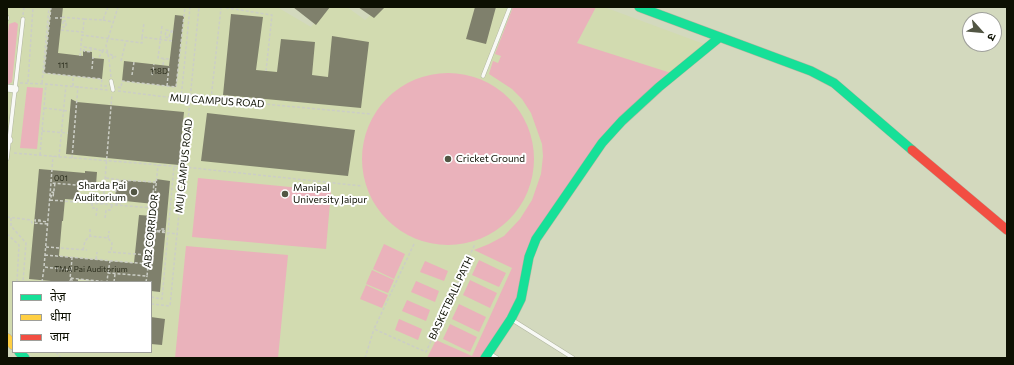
<!DOCTYPE html>
<html>
<head>
<meta charset="utf-8">
<style>
	body { margin:0 }
	#map { position:relative; width:1014px; height:365px; overflow:hidden; background:#d3d9be; font-family:Commissioner,"Noto Sans Devanagari",sans-serif }
	canvas { display:block }
	.frame { position:absolute; inset:0; border:8px solid #0d1002; pointer-events:none }
	.legend { position:absolute; left:12px; top:281px; width:140px; height:72px; box-sizing:border-box; background:#fff; border:1px solid #9e9f9a; margin:0; padding:5px 7px; list-style:none; font-size:12px; color:#0d1002 }
	.legend li { display:flex; align-items:center; gap:8px; height:20px }
	.legend b { width:20px; border:1px solid #9e9f9a }
	.north { position:absolute; left:962px; top:12px; width:40px; height:40px; box-sizing:border-box; background:#fff; border:1px solid #9e9f9a; border-radius:50%; rotate:117deg; font-size:11px; font-weight:700; line-height:16px; text-align:center; color:#0d1002 }
	.north::after { content:''; display:block; margin:auto; width:14px; height:18px; background:#525644; clip-path:polygon(50% 0,100% 100%,50% 72%,0 100%) }
</style>
</head>
<body>
<div id="map">
<canvas width="1014" height="365"></canvas>
<div class="frame"></div>
<ul class="legend">
<li><b style="height:5px;background:#16e098"></b>तेज़</li>
<li><b style="height:5px;background:#ffcf43"></b>धीमा</li>
<li><b style="height:5px;background:#f24e42"></b>जाम</li>
</ul>
<div class="north">उ</div>
</div>
<script>
const g = document.querySelector('canvas').getContext('2d');
g.lineJoin = 'round';
function fillPath(path, color) {
  g.fillStyle = color;
  g.fill(path, 'evenodd');
}
function poly(rows) {
  const path = new Path2D();
  for (const r of rows) {
    if (r.length === 3) {
      path.moveTo(r[0] + r[2], r[1]);
      path.arc(r[0], r[1], r[2], 0, 2 * Math.PI);
      continue;
    }
    path.moveTo(r[0], r[1]);
    for (let i = 2; i < r.length; i += 2) path.lineTo(r[i], r[i + 1]);
  }
  return path;
}
function strokePath(path, color, width, dash) {
  g.strokeStyle = color;
  g.lineWidth = width;
  g.lineCap = dash ? 'butt' : 'round';
  g.setLineDash(dash || []);
  g.stroke(path);
}
function label(font, color, halo, rows, align = 'center') {
  g.font = font + ' Commissioner,sans-serif';
  g.lineWidth = 4;
  g.setLineDash([]);
  g.textBaseline = 'middle';
  g.strokeStyle = halo;
  g.fillStyle = color;
  for (const [text, x, y, turn = 0] of rows) {
    g.save();
    g.translate(x, y);
    g.rotate((+turn || 0) * Math.PI / 180);
    g.textAlign = isNaN(turn) ? turn : align;
    if (halo) g.strokeText(text, 0, 0);
    g.fillText(text, 0, 0);
    g.restore();
  }
}
const built = poly([
	[7,7,277,7,311,27,328,7,347,7,365,20,379,7,604,7,704,44,633,107,530,242,482,358,33,358,27,352,151,352,151,282,13,282,13,336,7,330]
]);
const green = poly([
	[513,7,596,7,577,43,671,73,633,107,530,242,517,299,482,358,427,358,436,340,472,356,512,268,474,250,489,244,504,236,520,219,532,200,541,174,543,156,542,144,531,113,522,99,512,89,489,74,493,61,498,63,501,56,495,54],
	[15,22,18,24,12,82,9,84,7,84,7,42,9,24],
	[448,159,86],
	[27,87,43,88,37,149,20,148],
	[198,178,331,191,326,249,192,237],
	[384,244,405,254,394,279,373,269],
	[186,246,288,255,278,358,175,358],
	[479,260,506,273,499,287,472,275],
	[425,261,448,271,444,281,420,272],
	[372,270,394,280,388,293,366,284],
	[470,280,497,293,490,308,463,295],
	[416,281,439,291,435,302,411,292],
	[366,285,388,295,382,308,360,299],
	[407,300,430,310,426,321,402,311],
	[459,304,486,317,479,332,452,319],
	[399,319,422,329,418,340,395,330],
	[450,324,477,337,470,352,443,339]
]);
const building = poly([
	[51,7,63,7,58,53,83,56,83,51,92,52,92,58,104,59,102,79,44,73],
	[293,7,330,7,316,25],
	[358,7,385,7,374,18],
	[475,7,496,7,486,44,466,39],
	[231,14,263,17,256,70,277,72,281,39,315,42,312,75,328,77,332,36,369,42,361,108,223,95],
	[175,15,184,16,176,87,122,81,124,61,169,66],
	[71,99,77,102,184,112,179,165,66,154],
	[207,113,355,130,348,176,201,161],
	[39,169,85,173,85,171,97,172,96,185,79,185,78,200,65,199,63,221,62,221,59,256,110,261,134,263,139,215,153,216,154,204,115,200,116,188,121,180,156,183,156,179,170,181,160,292,151,291,151,282,104,282,78,279,78,282,62,282,29,279],
	[151,317,165,319,162,345,151,344]
]);
const path = poly([
	[51,7,44,73,102,79,101,86,107,86],
	[221,7,272,15,266,71],
	[23,15,24,7],
	[62,17,84,19,83,32],
	[55,18,62,18],
	[84,19,103,20,108,7],
	[103,20,113,22],
	[63,21,66,21,66,27,63,27,63,21],
	[162,26,158,58,170,59],
	[61,30,83,32,82,35],
	[173,32,170,32,169,38,165,37,166,30,173,31],
	[142,37,144,23],
	[91,48,91,52,84,51,84,47,91,48,103,51,103,49],
	[80,56,82,35,142,43,142,37,172,41],
	[99,57,103,51,116,57],
	[112,59,114,55],
	[121,61,126,41],
	[163,65,164,59],
	[92,69,93,57],
	[132,75,134,62],
	[152,75,154,64],
	[111,77,109,59,106,45,118,7],
	[28,82,33,7],
	[20,83,46,84,108,90],
	[42,83,49,7],
	[73,86,73,77],
	[167,86,169,66],
	[118,87,121,88,122,81,176,87,185,7],
	[118,91,191,100,211,99,371,114],
	[181,99,190,7],
	[211,99,221,8],
	[44,108,69,111],
	[42,131,68,133],
	[14,153,184,167,362,186],
	[40,155,46,84],
	[59,157,66,85],
	[72,158,78,86],
	[106,178,121,180],
	[51,182,53,156],
	[156,182,121,180,116,188,51,183,44,267,71,270,70,278,107,282,108,273,147,276,158,165],
	[54,193,52,192,51,197,53,197,55,183],
	[50,200,154,208],
	[115,200,120,201,120,204,114,203,115,200],
	[91,201,91,199,87,198,87,201,91,201,115,200,116,188],
	[153,201,150,201,149,206,152,207,154,182],
	[92,203,92,208,97,208,96,217],
	[103,204,112,94],
	[7,217,31,220,32,223,48,224],
	[11,218,11,226,26,243,23,282],
	[105,218,106,210,111,210,112,205],
	[40,221,40,220,35,220,35,221,40,221,48,222],
	[90,229,90,236],
	[152,230,160,231,164,231,165,229,160,229,160,231],
	[152,231,178,234],
	[7,234,19,245,17,282],
	[108,238,109,231],
	[414,244,374,329,426,352,475,244],
	[46,247,87,250],
	[83,250,85,241,90,236,108,238,112,243,111,252],
	[108,252,149,255],
	[45,255,148,264],
	[96,259,97,252],
	[71,270,72,258],
	[108,273,110,261],
	[70,279,72,280,72,282,70,282,70,279],
	[42,282,44,268],
	[114,282,115,274],
	[146,282,147,276],
	[151,297,162,299,174,166],
	[151,304,170,306,199,7],
	[56,352,61,358],
	[365,358,374,329]
]);
const lane = poly([
	[7,19,7,17],
	[483,76,510,7],
	[111,81,113,90],
	[7,159,23,19],
	[511,319,573,358],
	[489,353,497,358]
]);
const street = poly([
	[7,88,15,89],
	[7,140,9,140]
]);
const fast = poly([
	[639,7,811,71,834,83,912,150],
	[19,352,25,358],
	[485,358,511,319,521,299,529,257,536,239,602,143,622,121,659,87,720,37]
]);
const slow = poly([
	[7,338,13,345]
]);
const jam = poly([
	[912,150,1007,230]
]);
const markers = [
	[448,159,4,"#525644"],
	[134,192,4,"#525644"],
	[285,194,4,"#525644"]
];
const numberNames = [
	["111",63,65],
	["118D",159,71],
	["001",61,178],
	["TMA Pai Auditorium",91,269]
];
const streetNames = [
	["MUJ CAMPUS ROAD",217,101,4],
	["MUJ CAMPUS ROAD",184,166,-84],
	["AB2 CORRIDOR",151,231,-84],
	["BASKETBALL PATH",451,298,-65]
];
const poiNames = [
	["Cricket Ground",456,159],
	["Sharda Pai",126,186,"right"],
	["Auditorium",126,198,"right"],
	["Manipal",293,188],
	["University Jaipur",293,200]
];
fillPath(built, '#d2dbb0');
fillPath(green, '#eab2bb');
fillPath(building, '#7f806c');
strokePath(lane, '#b0b5a0', 4.5);
strokePath(street, '#b0b5a0', 8);
strokePath(fast, '#b0b5a0', 10);
strokePath(slow, '#b0b5a0', 10);
strokePath(jam, '#b0b5a0', 10);
strokePath(path, '#cccec6', 1.5, [3, 2]);
strokePath(lane, '#f8f9f5', 3.5);
strokePath(street, '#f8f9f5', 7);
strokePath(fast, '#16e098', 9);
strokePath(slow, '#ffcf43', 9);
strokePath(jam, '#f24e42', 9);
for (const [x, y, r, color] of markers) {
  const dot = new Path2D();
  dot.arc(x, y, r, 0, 2 * Math.PI);
  g.fillStyle = color;
  g.fill(dot);
  strokePath(dot, '#fff', 1.5);
}
label('8px', '#2a2c1c', null, numberNames);
label('10px', '#0d1002', '#fff', streetNames);
label('10px', '#0d1002', '#fff', poiNames, 'left');
</script>
</body>
</html>
